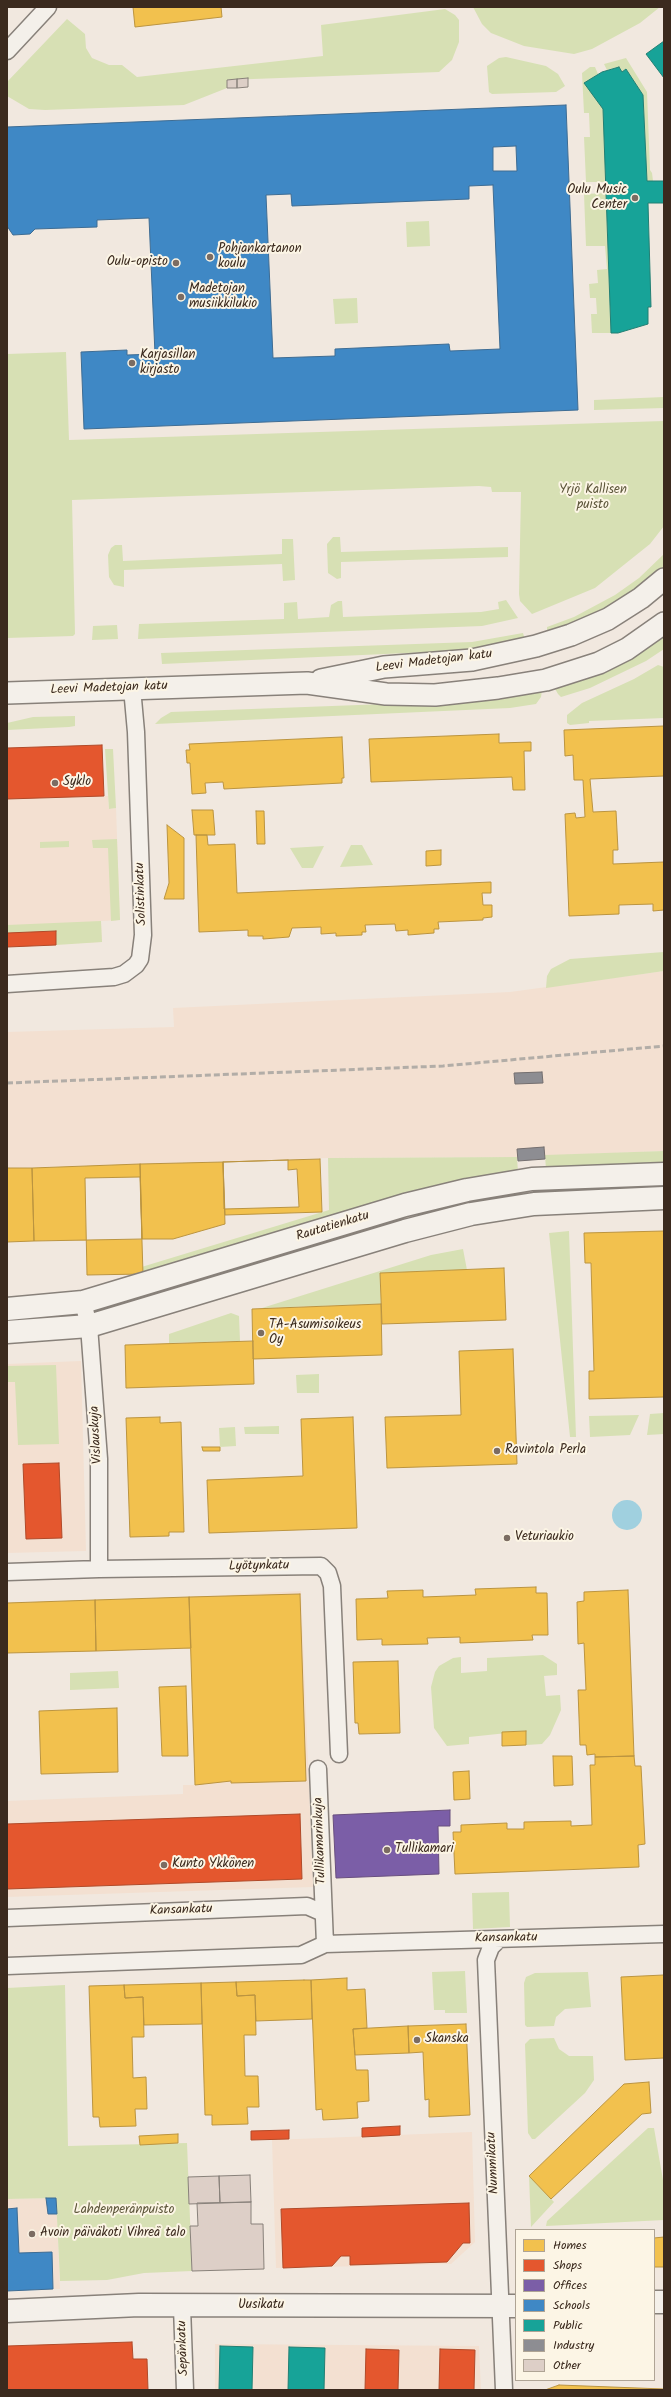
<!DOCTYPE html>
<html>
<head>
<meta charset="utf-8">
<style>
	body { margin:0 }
	#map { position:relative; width:671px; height:2397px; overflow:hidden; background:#f1e8df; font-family:Kalam,sans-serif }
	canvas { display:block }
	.frame { position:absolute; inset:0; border:8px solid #3b2a1e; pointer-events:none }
	.legend { position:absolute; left:515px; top:2229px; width:140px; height:152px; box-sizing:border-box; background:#fcf5e5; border:1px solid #afa495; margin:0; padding:5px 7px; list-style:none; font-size:12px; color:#3b2a1e }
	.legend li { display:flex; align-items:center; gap:8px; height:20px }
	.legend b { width:20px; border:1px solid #afa495 }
</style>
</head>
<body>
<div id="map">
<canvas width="671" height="2397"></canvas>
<div class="frame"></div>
<ul class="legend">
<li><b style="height:11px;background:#f2c14e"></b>Homes</li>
<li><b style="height:11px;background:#e4572e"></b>Shops</li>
<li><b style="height:11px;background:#7b5ea7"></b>Offices</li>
<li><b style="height:11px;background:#3f88c5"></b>Schools</li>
<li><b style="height:11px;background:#17a398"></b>Public</li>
<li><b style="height:11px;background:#8d8d92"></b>Industry</li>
<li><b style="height:11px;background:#ddcfc7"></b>Other</li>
</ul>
</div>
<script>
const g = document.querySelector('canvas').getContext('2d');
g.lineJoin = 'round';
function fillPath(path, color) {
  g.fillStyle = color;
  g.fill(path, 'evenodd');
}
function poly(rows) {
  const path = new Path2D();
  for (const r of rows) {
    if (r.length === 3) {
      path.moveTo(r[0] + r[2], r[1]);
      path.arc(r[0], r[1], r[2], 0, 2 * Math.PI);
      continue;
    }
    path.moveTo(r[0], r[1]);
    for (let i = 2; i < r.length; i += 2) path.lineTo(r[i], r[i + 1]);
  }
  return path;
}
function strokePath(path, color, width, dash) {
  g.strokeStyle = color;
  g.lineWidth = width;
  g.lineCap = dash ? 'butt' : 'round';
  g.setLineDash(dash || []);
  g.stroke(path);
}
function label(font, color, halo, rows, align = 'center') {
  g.font = font + ' Kalam,sans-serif';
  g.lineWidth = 4;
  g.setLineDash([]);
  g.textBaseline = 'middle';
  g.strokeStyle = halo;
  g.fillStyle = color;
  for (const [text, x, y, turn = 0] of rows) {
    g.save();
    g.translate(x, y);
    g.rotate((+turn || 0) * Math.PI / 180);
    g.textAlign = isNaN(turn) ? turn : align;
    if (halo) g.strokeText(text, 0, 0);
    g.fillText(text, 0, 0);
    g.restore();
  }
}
const built = poly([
	[7,748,104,796,108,796,109,809,116,808,120,920,101,921,102,942,7,947],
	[664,971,664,1151,517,1157,328,1158,7,1168,7,1032,174,1027,173,1008,510,992],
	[81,1361,86,1551,7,1553,7,1364],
	[301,1591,313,1887,7,1897,7,1801,183,1794,183,1785,195,1785,189,1597],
	[472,2132,475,2242,451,2264,276,2268,272,2140],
	[56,2198,60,2289,7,2291,7,2199],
	[215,2344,479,2346,481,2390,215,2390]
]);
const green = poly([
	[473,7,660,7,640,23,592,49,574,54,524,46,491,33,482,24],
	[445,9,455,15,459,20,459,42,452,60,439,72,227,80,227,88,184,105,45,110,29,109,7,96,7,82,67,19,85,34,86,48,92,58,109,65,122,65,137,77,323,56,321,25],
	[506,57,546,66,558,74,565,86,556,92,492,94,489,92,487,66,499,58],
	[626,58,647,92,650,170,652,173,653,181,647,181,643,95,626,69,622,72,619,67,607,70,604,64],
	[590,67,595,67,598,74,585,83,603,109,606,182,586,182,584,137,590,137,589,113,584,113,582,73],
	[606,193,611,333,592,333,591,314,597,314,596,298,590,298,589,284,598,283,597,270,607,269,605,246,586,246,584,194],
	[429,221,430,246,407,247,406,222],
	[357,298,358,323,335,324,333,299],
	[66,352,69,440,664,421,664,526,650,544,595,588,532,614,520,601,519,594,521,492,492,492,491,487,479,486,72,500,75,634,73,636,7,638,7,354],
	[664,397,664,408,594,410,594,400],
	[333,537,340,537,341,552,508,547,508,557,341,562,341,578,337,579,328,573,327,544],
	[282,539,293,539,295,580,283,581,282,564,124,570,124,587,114,585,109,577,108,555,111,548,115,545,122,545,123,561,282,554],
	[664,554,664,569,620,603,547,635,547,627,574,617,615,595,639,578],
	[506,600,518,618,482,626,138,639,139,624,284,619,284,603,297,602,298,619,329,617,331,605,338,601,342,601,343,617,481,612,499,609,498,602],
	[117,625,118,639,92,640,93,626],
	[523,633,525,640,474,650,162,664,161,653,472,642],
	[664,634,664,649,646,661,590,688,561,697,558,694,554,687],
	[658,665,664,667,664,718,589,721,589,723,570,725,567,723,567,715,582,703,634,679],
	[542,690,541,697,536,704,510,708,155,724,161,718,171,712,466,701],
	[75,716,75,726,69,727,7,730,7,723,33,717],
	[105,749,113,749,116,808,109,809],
	[117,839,120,920,111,921,108,848,93,848,92,840],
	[69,841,69,847,40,848,40,842],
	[351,845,362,845,373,865,340,867],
	[324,846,313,868,302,868,290,848],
	[101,921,102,942,56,945,56,931,7,933,7,925],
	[664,952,664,971,546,988,547,976,551,969,570,959],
	[664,1151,664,1166,546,1170,545,1155],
	[517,1157,518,1173,138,1278,135,1269,329,1210,328,1158],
	[664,1182,664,1189,587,1191,588,1186],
	[569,1231,576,1437,570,1437,549,1233],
	[463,1249,467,1270,380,1273,381,1304,262,1308,431,1255],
	[231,1313,239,1316,240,1341,169,1343,169,1334],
	[56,1365,59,1444,18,1445,15,1382,7,1382,7,1366],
	[319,1374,319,1393,297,1393,296,1375],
	[664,1413,664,1434,647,1435,650,1414],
	[639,1415,630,1435,590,1437,589,1416],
	[279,1426,279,1434,245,1434,244,1427],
	[235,1427,236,1446,220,1447,219,1428],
	[543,1655,557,1664,557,1675,544,1676,546,1696,560,1695,561,1710,550,1735,542,1744,526,1745,526,1731,469,1737,469,1744,447,1746,434,1728,431,1687,435,1672,439,1666,453,1658,461,1657,461,1673,487,1671,487,1658],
	[118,1671,119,1688,70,1690,70,1673],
	[509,1892,510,1927,473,1929,472,1893],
	[465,1971,467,2013,445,2013,445,2010,434,2010,432,1972],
	[588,1972,591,2007,565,2009,556,2017,554,2026,527,2027,525,2025,524,1983,526,1977,535,1973],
	[65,1985,68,2146,187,2143,192,2271,144,2273,107,2280,60,2281,56,2198,7,2199,7,1988],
	[554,2038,559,2049,569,2056,593,2056,594,2080,585,2093,535,2139,532,2139,528,2133,525,2044,530,2039],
	[648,2128,654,2128,664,2186,664,2220,546,2226,547,2221],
	[529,2176,554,2202,531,2227]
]);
const water = poly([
	[627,1515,15]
]);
const homes = poly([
	[133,7,221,7,222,17,135,27,133,7],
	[664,726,664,776,590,779,593,812,616,811,618,850,613,850,613,864,664,862,664,910,653,911,653,904,619,905,619,914,569,916,565,814,575,813,576,818,585,817,583,780,574,780,573,755,565,756,564,730,664,726],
	[499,734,499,743,531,742,531,751,524,751,525,790,513,790,512,777,371,782,369,739,499,734],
	[342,737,344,778,342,778,342,783,224,789,223,782,205,783,206,793,192,794,190,763,187,763,186,750,190,750,189,744,342,737],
	[192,810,213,810,215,835,194,835,192,810],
	[256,811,264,811,265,844,257,844,256,811],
	[167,825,184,838,184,899,164,899,169,883,167,825],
	[196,835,207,835,208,845,235,844,237,893,491,882,491,893,482,893,483,905,492,905,492,917,483,918,483,920,438,922,439,929,434,929,434,933,408,935,408,930,396,931,395,924,365,925,366,932,362,932,362,935,336,936,336,933,321,934,321,927,292,928,289,937,263,939,263,936,248,936,248,930,199,932,196,835],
	[441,850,441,865,426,866,426,851,441,850],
	[320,1159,322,1212,225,1215,223,1162,320,1159],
	[288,1160,288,1170,297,1169,299,1207,224,1209,223,1162,288,1160],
	[223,1162,225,1224,173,1239,142,1239,140,1164,223,1162],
	[140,1164,142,1239,34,1241,32,1168,140,1164],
	[7,1168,32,1168,34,1241,7,1242,7,1168],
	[140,1177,143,1274,87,1275,85,1178,140,1177],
	[664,1231,664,1397,589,1399,589,1371,594,1371,591,1263,585,1263,584,1233,664,1231],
	[504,1268,506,1320,382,1324,380,1273,504,1268],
	[381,1304,382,1355,253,1359,252,1309,381,1304],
	[253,1341,254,1384,126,1388,125,1345,253,1341],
	[513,1349,517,1464,387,1468,385,1417,461,1415,459,1351,513,1349],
	[160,1417,160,1423,181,1422,184,1532,169,1532,169,1536,130,1537,126,1418,160,1417],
	[353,1417,357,1528,209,1533,207,1480,303,1476,301,1419,353,1417],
	[202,1447,220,1447,220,1451,203,1451,202,1447],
	[536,1587,536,1593,547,1593,548,1635,532,1635,533,1640,460,1643,460,1637,427,1638,428,1644,382,1645,382,1639,357,1640,356,1599,388,1598,387,1591,423,1590,423,1597,476,1595,475,1589,536,1587],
	[628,1590,634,1756,595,1757,595,1754,587,1755,586,1745,580,1745,578,1690,586,1690,584,1643,578,1644,577,1602,584,1601,584,1592,628,1590],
	[300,1594,306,1781,231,1783,231,1781,195,1785,189,1597,300,1594],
	[189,1597,191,1648,96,1651,95,1600,189,1597],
	[95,1600,96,1651,7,1653,7,1603,95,1600],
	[398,1661,400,1733,359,1734,358,1723,355,1723,353,1662,398,1661],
	[186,1686,188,1756,162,1756,159,1687,186,1686],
	[117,1708,118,1772,41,1774,39,1711,117,1708],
	[526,1731,526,1745,502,1746,502,1732,526,1731],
	[553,1756,572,1756,573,1785,554,1786,553,1756],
	[634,1756,635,1766,641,1766,645,1844,638,1845,639,1867,455,1874,453,1832,461,1832,461,1825,507,1823,507,1829,524,1829,524,1822,571,1821,571,1826,592,1825,590,1765,595,1765,595,1757,634,1756],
	[469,1771,470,1799,454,1800,453,1772,469,1771],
	[664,1975,664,2058,625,2060,621,1977,664,1975],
	[347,1978,347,1990,365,1989,367,2028,353,2029,356,2070,368,2070,369,2101,357,2102,358,2118,323,2120,322,2109,316,2110,311,1980,347,1978],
	[304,1980,311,1980,312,2019,256,2021,255,1995,237,1996,236,1982,304,1980],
	[236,1982,237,1996,255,1995,256,2035,244,2035,245,2076,258,2076,259,2107,247,2107,248,2124,212,2125,212,2115,205,2115,201,1983,236,1982],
	[201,1983,202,2024,144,2025,143,1997,125,1998,124,1985,201,1983],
	[124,1985,125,1998,143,1997,144,2037,132,2037,133,2078,146,2077,147,2109,135,2109,136,2126,100,2127,99,2117,93,2117,89,1986,124,1985],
	[466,2024,470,2115,429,2117,429,2099,425,2100,423,2052,409,2053,408,2026,466,2024],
	[408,2026,409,2053,355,2055,353,2029,408,2026],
	[649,2082,651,2113,642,2114,551,2199,529,2176,624,2084,649,2082],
	[178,2134,178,2143,140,2145,139,2136,178,2134],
	[664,2237,664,2267,654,2267,654,2238,664,2237],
	[559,2385,664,2389,664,2390,545,2390,559,2385]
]);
const shops = poly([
	[102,745,104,796,7,799,7,748,102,745],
	[56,931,56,945,7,947,7,933,56,931],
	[59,1463,62,1538,26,1539,23,1464,59,1463],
	[300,1814,302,1879,7,1889,7,1824,300,1814],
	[400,2126,400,2135,362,2137,362,2128,400,2126],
	[289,2130,289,2139,251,2140,251,2131,289,2130],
	[469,2203,470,2243,463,2243,447,2262,350,2265,350,2256,341,2256,332,2266,283,2268,281,2209,469,2203],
	[132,2342,133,2359,147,2359,148,2390,7,2390,7,2346,132,2342],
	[366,2349,399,2350,398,2390,365,2390,366,2349],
	[440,2349,475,2350,474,2390,439,2390,440,2349]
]);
const offices = poly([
	[450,1810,450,1826,438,1826,439,1874,336,1878,333,1815,450,1810]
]);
const schools = poly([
	[566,105,578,410,84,429,81,352,127,350,127,355,155,354,149,218,97,220,97,227,35,229,30,234,13,235,7,226,7,127,566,105],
	[516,146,517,171,493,171,493,147,516,146],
	[493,185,500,349,450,351,449,344,335,349,335,356,273,358,266,195,291,194,292,206,469,199,469,186,493,185],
	[46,2198,56,2198,57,2214,48,2214,46,2198],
	[17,2208,19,2253,52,2252,53,2289,7,2291,7,2209,17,2208]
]);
const public = poly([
	[664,41,664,78,646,54,664,41],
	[619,67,622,72,626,69,643,95,647,181,664,181,664,203,648,203,651,307,648,307,648,324,618,333,611,333,603,109,584,83,602,72,619,67],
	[220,2346,253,2347,252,2390,219,2390,220,2346],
	[289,2347,325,2348,324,2390,288,2390,289,2347]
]);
const industry = poly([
	[542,1072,543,1083,515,1084,514,1073,542,1072],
	[544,1147,545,1159,518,1161,517,1149,544,1147]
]);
const building = poly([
	[248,78,248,87,237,88,237,79,248,78],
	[237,79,237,88,227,88,227,80,237,79],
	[250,2175,251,2202,220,2203,219,2176,250,2175],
	[219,2176,220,2203,189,2204,188,2177,219,2176],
	[251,2202,251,2224,263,2224,264,2269,192,2271,190,2226,198,2226,197,2203,251,2202]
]);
const minor = poly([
	[7,51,48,7],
	[7,984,114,977,124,974,136,965,140,959,143,935,136,732,132,688],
	[83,1302,89,1326,99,1459,99,1569],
	[7,1572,99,1569,321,1566,328,1573,332,1586,339,1754],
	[318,1769,325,1944],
	[7,1918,307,1906,323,1913],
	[498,1940,491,1947,486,1960,504,2390],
	[7,1966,301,1955,325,1944,664,1934],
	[182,2307,185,2390]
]);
const tertiary = poly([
	[321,680,384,667,472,660,536,646,571,635,608,619,641,598,664,579],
	[7,693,307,683,386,694,435,695,498,688,546,680,599,663,627,649,664,623]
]);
const secondary = poly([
	[7,1309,83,1302,405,1205,467,1190,532,1179,664,1174],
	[7,1332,89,1326,405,1231,471,1214,534,1204,664,1198],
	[654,2302,664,2302],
	[7,2311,139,2305,516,2306]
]);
const rail = poly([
	[7,1083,443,1066,664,1046]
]);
const markers = [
	[635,198,4,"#7b6c62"],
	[210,257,4,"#7b6c62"],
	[176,263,4,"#7b6c62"],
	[181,297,4,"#7b6c62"],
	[132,363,4,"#7b6c62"],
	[55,783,4,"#7b6c62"],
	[261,1333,4,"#7b6c62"],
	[497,1451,4,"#7b6c62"],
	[507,1538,4,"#7b6c62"],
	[387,1850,4,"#7b6c62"],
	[164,1865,4,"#7b6c62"],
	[417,2040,4,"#7b6c62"],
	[32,2234,4,"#7b6c62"]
];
const poiNames = [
	["Oulu Music",627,191,"right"],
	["Center",627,206,"right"],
	["Pohjankartanon",218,250],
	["koulu",218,265],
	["Oulu-opisto",168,263,"right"],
	["Madetojan",189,290],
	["musiikkilukio",189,305],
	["Karjasillan",140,356],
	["kirjasto",140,371],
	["Syklo",63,783],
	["TA-Asumisoikeus",269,1326],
	["Oy",269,1341],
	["Ravintola Perla",505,1451],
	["Veturiaukio",515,1538],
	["Tullikamari",395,1850],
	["Kunto Ykkönen",172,1865],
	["Skanska",425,2040],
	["Avoin päiväkoti Vihreä talo",40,2234]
];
const parkNames = [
	["Yrjö Kallisen",593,491],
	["puisto",593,506],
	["Lahdenperänpuisto",124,2211]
];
const streetNames = [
	["Leevi Madetojan katu",434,662,-7],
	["Leevi Madetojan katu",109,689,-2],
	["Solistinkatu",142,894,-92],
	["Rautatienkatu",333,1227,-17],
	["Vislauskuja",97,1435,-93],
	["Lyötynkatu",259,1567,-1],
	["Tullikamarinkuja",321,1841,-92],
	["Kansankatu",181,1911,-2],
	["Kansankatu",506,1939,-1],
	["Nummikatu",494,2163,-93],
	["Uusikatu",261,2306],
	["Sepänkatu",184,2348,-92]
];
fillPath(built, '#f3e0d1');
fillPath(green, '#d7e0b4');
fillPath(water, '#a0d0df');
fillPath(homes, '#f2c14e');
strokePath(homes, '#bb9440', 1);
fillPath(shops, '#e4572e');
strokePath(shops, '#b14a29', 1);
fillPath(offices, '#7b5ea7');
strokePath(offices, '#684e7e', 1);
fillPath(schools, '#3f88c5');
strokePath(schools, '#3e6c93', 1);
fillPath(public, '#17a398');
strokePath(public, '#227f73', 1);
fillPath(industry, '#8d8d92');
strokePath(industry, '#746f6f', 1);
fillPath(building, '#ddcfc7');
strokePath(building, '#88817a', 1);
strokePath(minor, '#88817a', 19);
strokePath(tertiary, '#88817a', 24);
strokePath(secondary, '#88817a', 25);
strokePath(minor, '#f4f0ea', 16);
strokePath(tertiary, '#f4f0ea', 21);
strokePath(secondary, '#f4f0ea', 22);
strokePath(rail, '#b2ada7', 3, [6, 3]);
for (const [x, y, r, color] of markers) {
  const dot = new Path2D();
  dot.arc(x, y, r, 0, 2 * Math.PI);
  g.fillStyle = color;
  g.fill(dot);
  strokePath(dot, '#fcf5e5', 1.5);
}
label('13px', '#3b2a1e', '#fcf5e5', poiNames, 'left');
label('13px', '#5d563b', '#fcf5e5', parkNames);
label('13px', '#3b2a1e', '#fcf5e5', streetNames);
</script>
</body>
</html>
